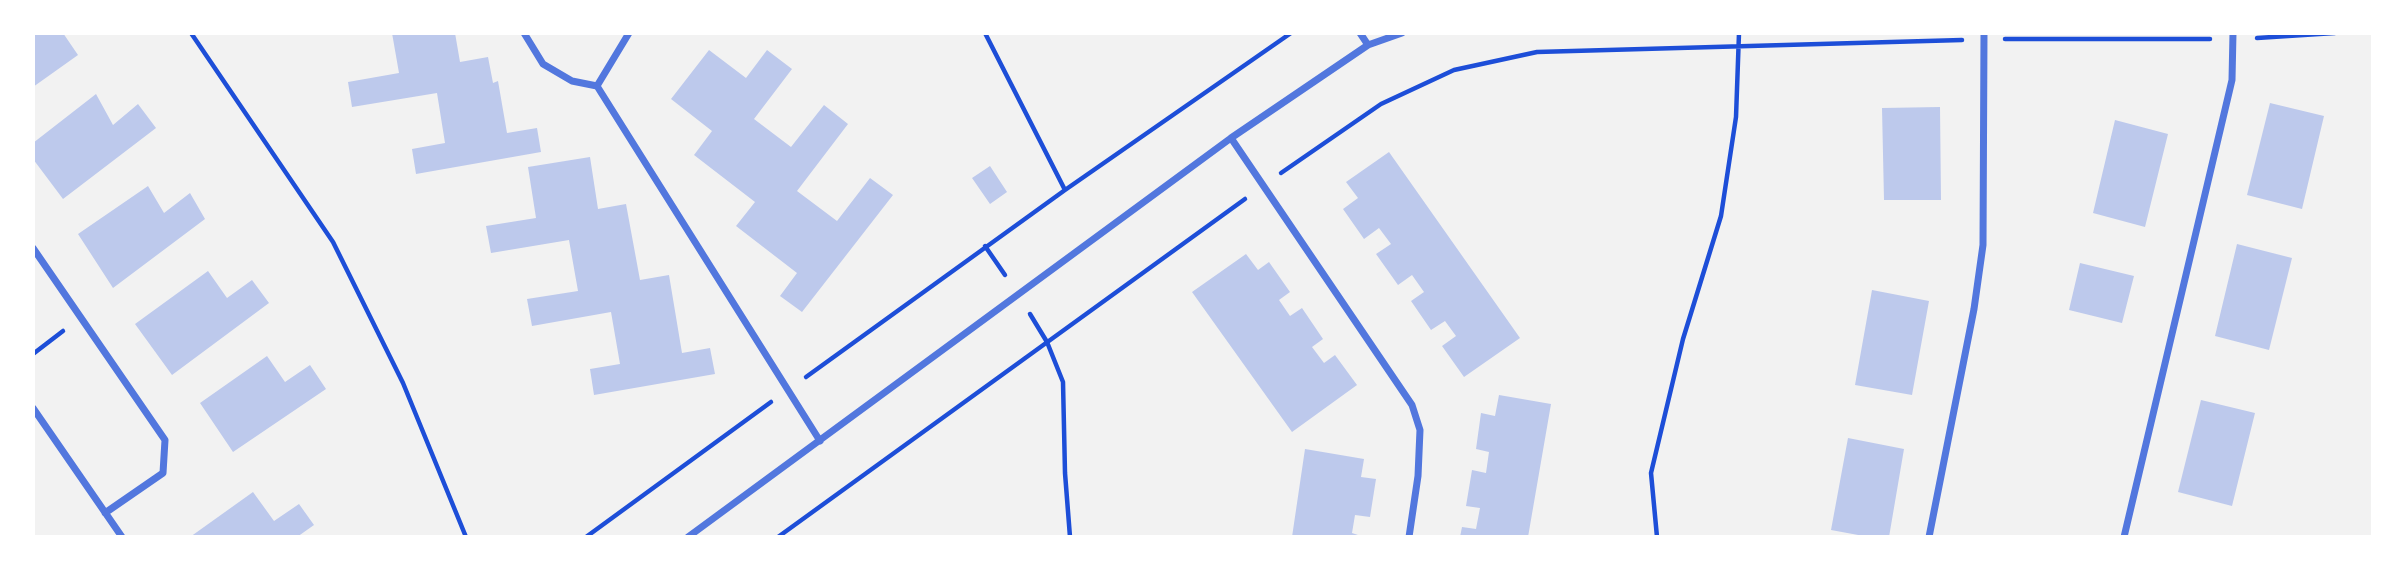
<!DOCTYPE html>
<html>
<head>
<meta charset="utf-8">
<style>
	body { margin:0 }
	#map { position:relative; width:2406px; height:570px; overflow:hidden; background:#f2f2f2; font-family:"Golos Text",sans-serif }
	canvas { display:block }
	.frame { position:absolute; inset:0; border:35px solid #fff; pointer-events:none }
</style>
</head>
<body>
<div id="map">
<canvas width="2406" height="570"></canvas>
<div class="frame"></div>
</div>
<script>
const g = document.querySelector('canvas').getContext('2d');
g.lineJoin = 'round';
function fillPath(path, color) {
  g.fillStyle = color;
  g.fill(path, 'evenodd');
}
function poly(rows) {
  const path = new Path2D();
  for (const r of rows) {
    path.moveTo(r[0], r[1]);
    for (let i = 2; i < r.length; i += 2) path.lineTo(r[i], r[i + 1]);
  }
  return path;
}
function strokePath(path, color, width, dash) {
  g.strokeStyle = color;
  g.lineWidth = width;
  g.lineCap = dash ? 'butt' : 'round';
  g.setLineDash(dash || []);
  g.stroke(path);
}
const building = poly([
	[33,33,63,33,78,55,33,87],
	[392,33,455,33,460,62,488,57,493,83,498,81,507,133,537,128,541,152,416,174,412,149,445,143,437,93,352,107,348,82,399,73],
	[709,50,746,78,767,50,792,69,754,119,791,147,824,105,848,124,797,191,837,221,870,178,893,195,802,312,780,296,797,273,736,226,755,202,694,155,712,131,671,99],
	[96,94,113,125,138,104,156,128,63,199,33,159,33,143],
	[2270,103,2324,116,2302,209,2247,195],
	[1940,107,1941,200,1884,200,1882,108],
	[2115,120,2168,134,2145,227,2093,213],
	[1389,152,1520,338,1464,377,1442,346,1456,336,1445,321,1431,330,1411,301,1424,292,1412,275,1398,285,1376,254,1391,244,1379,228,1364,239,1343,209,1358,198,1346,182],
	[590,157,598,209,626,204,640,280,669,275,682,353,710,348,715,374,594,395,590,369,620,364,611,312,532,326,527,299,578,291,569,240,491,253,486,226,536,218,528,167],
	[990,166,1007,192,990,204,972,178],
	[148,186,164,213,190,193,205,219,113,288,78,234],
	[2237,244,2292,258,2269,350,2215,336],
	[1246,254,1258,270,1269,262,1290,292,1279,300,1290,316,1302,308,1323,339,1312,347,1324,363,1335,355,1357,385,1292,432,1192,292],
	[2080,263,2134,276,2122,323,2069,310],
	[208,271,227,298,252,280,269,303,172,375,135,324],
	[1872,290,1929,301,1912,395,1855,385],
	[267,356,285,382,310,365,326,389,233,452,200,403],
	[1499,395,1551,404,1528,537,1460,537,1462,527,1476,529,1480,508,1466,506,1472,470,1486,473,1489,452,1476,449,1481,413,1495,416],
	[2201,400,2255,413,2232,506,2178,492],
	[1848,438,1904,449,1889,537,1869,537,1831,530],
	[1305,449,1364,459,1361,477,1376,479,1370,517,1355,515,1352,533,1364,537,1292,537],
	[253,492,274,521,299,504,314,525,297,537,190,537]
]);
const path = poly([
	[191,33,333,242,403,383,466,537],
	[985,33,1065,190],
	[2257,38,2335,33],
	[2005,39,2210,39],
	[1281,173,1381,104,1454,70,1537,52,1962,40],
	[985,246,1005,275],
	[1030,314,1047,342,1063,382,1065,473,1070,537],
	[33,354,63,331],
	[806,377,1065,190,1291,33],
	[586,537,771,402],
	[778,537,1245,199],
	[1657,537,1651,473,1683,339,1721,216,1736,117,1739,33]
]);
const minor = poly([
	[524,33,543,64,572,81,597,86,820,441],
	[1360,33,1368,45],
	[597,86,629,33],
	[1231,138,1412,405,1420,430,1418,476,1409,537],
	[33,248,165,440,163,473,105,513],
	[33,408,122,537],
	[688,537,1231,138,1368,45,1402,33],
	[1929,537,1974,309,1983,245,1984,33],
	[2124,537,2232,80,2233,33]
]);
fillPath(building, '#bdc9ec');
strokePath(path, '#1d4ed8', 4.5);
strokePath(minor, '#5277de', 7);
</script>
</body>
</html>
